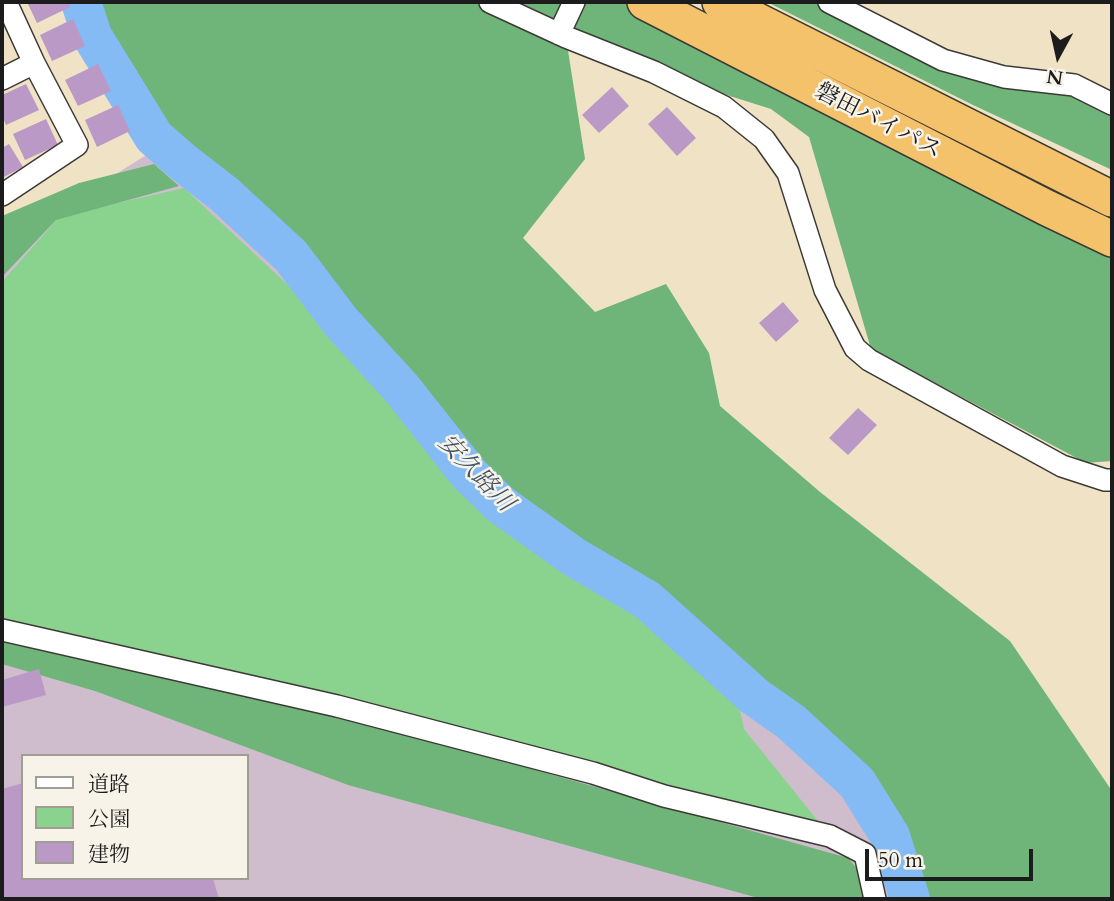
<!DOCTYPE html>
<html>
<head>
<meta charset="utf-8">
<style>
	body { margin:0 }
	#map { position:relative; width:1114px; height:901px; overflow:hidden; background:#f0e2c5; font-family:Cardo,"Noto Serif JP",serif }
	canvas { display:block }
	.frame { position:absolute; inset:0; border:4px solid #1c1c1c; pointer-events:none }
	.legend { position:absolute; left:21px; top:754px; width:228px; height:126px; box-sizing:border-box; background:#f7f3e8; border:2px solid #9f9d96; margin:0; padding:9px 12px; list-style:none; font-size:21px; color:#1c1c1c }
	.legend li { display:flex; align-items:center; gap:14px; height:35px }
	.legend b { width:35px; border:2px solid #9f9d96 }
	.north { position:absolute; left:1023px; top:21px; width:70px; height:70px; -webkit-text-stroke:5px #f7f3e8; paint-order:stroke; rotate:188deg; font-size:19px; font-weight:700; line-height:28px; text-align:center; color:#1c1c1c }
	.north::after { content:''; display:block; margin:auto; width:24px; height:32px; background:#1c1c1c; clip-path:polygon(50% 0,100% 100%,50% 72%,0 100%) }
	.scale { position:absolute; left:865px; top:849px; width:168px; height:32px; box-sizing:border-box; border:4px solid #1c1c1c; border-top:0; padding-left:9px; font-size:21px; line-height:24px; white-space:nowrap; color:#1c1c1c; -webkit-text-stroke:5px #f7f3e8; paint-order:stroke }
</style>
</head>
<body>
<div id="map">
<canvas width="1114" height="901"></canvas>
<div class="frame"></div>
<ul class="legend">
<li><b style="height:9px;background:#fff"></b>道路</li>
<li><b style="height:19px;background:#8ad38e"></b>公園</li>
<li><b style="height:19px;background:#bb99c7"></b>建物</li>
</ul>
<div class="north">N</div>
<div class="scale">50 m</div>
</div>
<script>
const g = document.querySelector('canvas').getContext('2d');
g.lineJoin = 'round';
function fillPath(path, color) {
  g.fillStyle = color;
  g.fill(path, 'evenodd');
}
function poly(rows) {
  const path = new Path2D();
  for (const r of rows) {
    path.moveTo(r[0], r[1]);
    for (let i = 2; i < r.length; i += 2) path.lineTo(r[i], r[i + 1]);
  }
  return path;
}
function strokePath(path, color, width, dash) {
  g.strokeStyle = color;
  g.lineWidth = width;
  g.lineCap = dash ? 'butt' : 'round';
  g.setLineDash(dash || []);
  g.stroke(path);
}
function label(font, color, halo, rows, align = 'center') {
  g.font = font + ' Cardo,"Noto Serif JP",serif';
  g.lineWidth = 5;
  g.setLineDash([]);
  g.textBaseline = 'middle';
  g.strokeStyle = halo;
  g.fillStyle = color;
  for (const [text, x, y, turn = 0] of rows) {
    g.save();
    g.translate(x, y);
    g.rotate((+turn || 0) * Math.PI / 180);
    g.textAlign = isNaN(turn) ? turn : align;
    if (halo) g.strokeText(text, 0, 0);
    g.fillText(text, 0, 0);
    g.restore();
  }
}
const industrial = poly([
	[180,134,586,511,857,776,923,899,2,899,2,245],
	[23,756,247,756,247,878,23,878]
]);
const green = poly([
	[184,188,331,325,475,504,639,610,694,659,736,692,744,729,830,836,2,630,2,282,60,216]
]);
const forest = poly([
	[84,2,561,2,564,21,574,2,625,2,1112,253,1112,461,1086,463,871,349,809,137,771,109,654,72,564,25,585,159,523,238,595,312,666,284,709,353,720,406,820,492,1010,641,1112,791,1112,899,924,899,923,892,842,769,681,626,513,504,463,453,416,381,344,310,267,210,183,145,107,56],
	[767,2,833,2,881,28,1011,77,1112,104,1112,170,973,105],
	[154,164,179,186,56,220,2,277,2,216,79,183],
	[2,630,194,674,848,858,882,898,880,899,762,899,348,785,95,691,2,664]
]);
const river = poly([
	[81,2,92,36,154,137,184,163,224,194,291,256,341,322,402,389,469,474,501,505,574,557,647,600,754,696,791,722,857,783,890,836,910,899]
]);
const building = poly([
	[27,2,68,2,70,7,37,23],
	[73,19,85,46,52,61,40,35],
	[98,64,111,91,78,106,65,80],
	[26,84,39,110,6,125,2,116,2,95],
	[612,87,629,106,599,133,582,115],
	[118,105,130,131,97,147,85,120],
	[667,107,696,138,677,156,648,124],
	[46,119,58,145,25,160,13,134],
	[9,144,23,167,2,178,2,148],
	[783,302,799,321,776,342,759,323],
	[858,408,877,425,848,455,829,438],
	[39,669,46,695,2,707,2,680],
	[23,783,23,878,213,878,219,899,2,899,2,789]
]);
const minor = poly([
	[490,2,566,37,654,72,724,107,764,139,788,173,825,290,855,348,869,360,1062,466,1105,480,1112,480],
	[829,2,943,60,1004,77,1074,85,1112,104],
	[559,34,574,2],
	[2,79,34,63],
	[2,195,77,145,34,63,6,2],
	[2,630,337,706,593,773,664,796,830,836,865,854,875,899]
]);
const trunk = poly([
	[645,2,1047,208,1112,239],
	[720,2,1112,199]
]);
const streetNames = [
	["磐田バイパス",878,122,27]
];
const waterNames = [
	["安久路川",475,474,46]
];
fillPath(industrial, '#cfbdce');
fillPath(green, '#8ad38e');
fillPath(forest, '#6fb579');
strokePath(river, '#84bbf4', 40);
fillPath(building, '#bb99c7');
strokePath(minor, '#3c3a35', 24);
strokePath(trunk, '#3c3a35', 38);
strokePath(minor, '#fff', 21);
strokePath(trunk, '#f3c26a', 35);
label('23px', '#1c1c1c', '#f7f3e8', streetNames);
label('italic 24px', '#405468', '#f7f3e8', waterNames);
</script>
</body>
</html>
